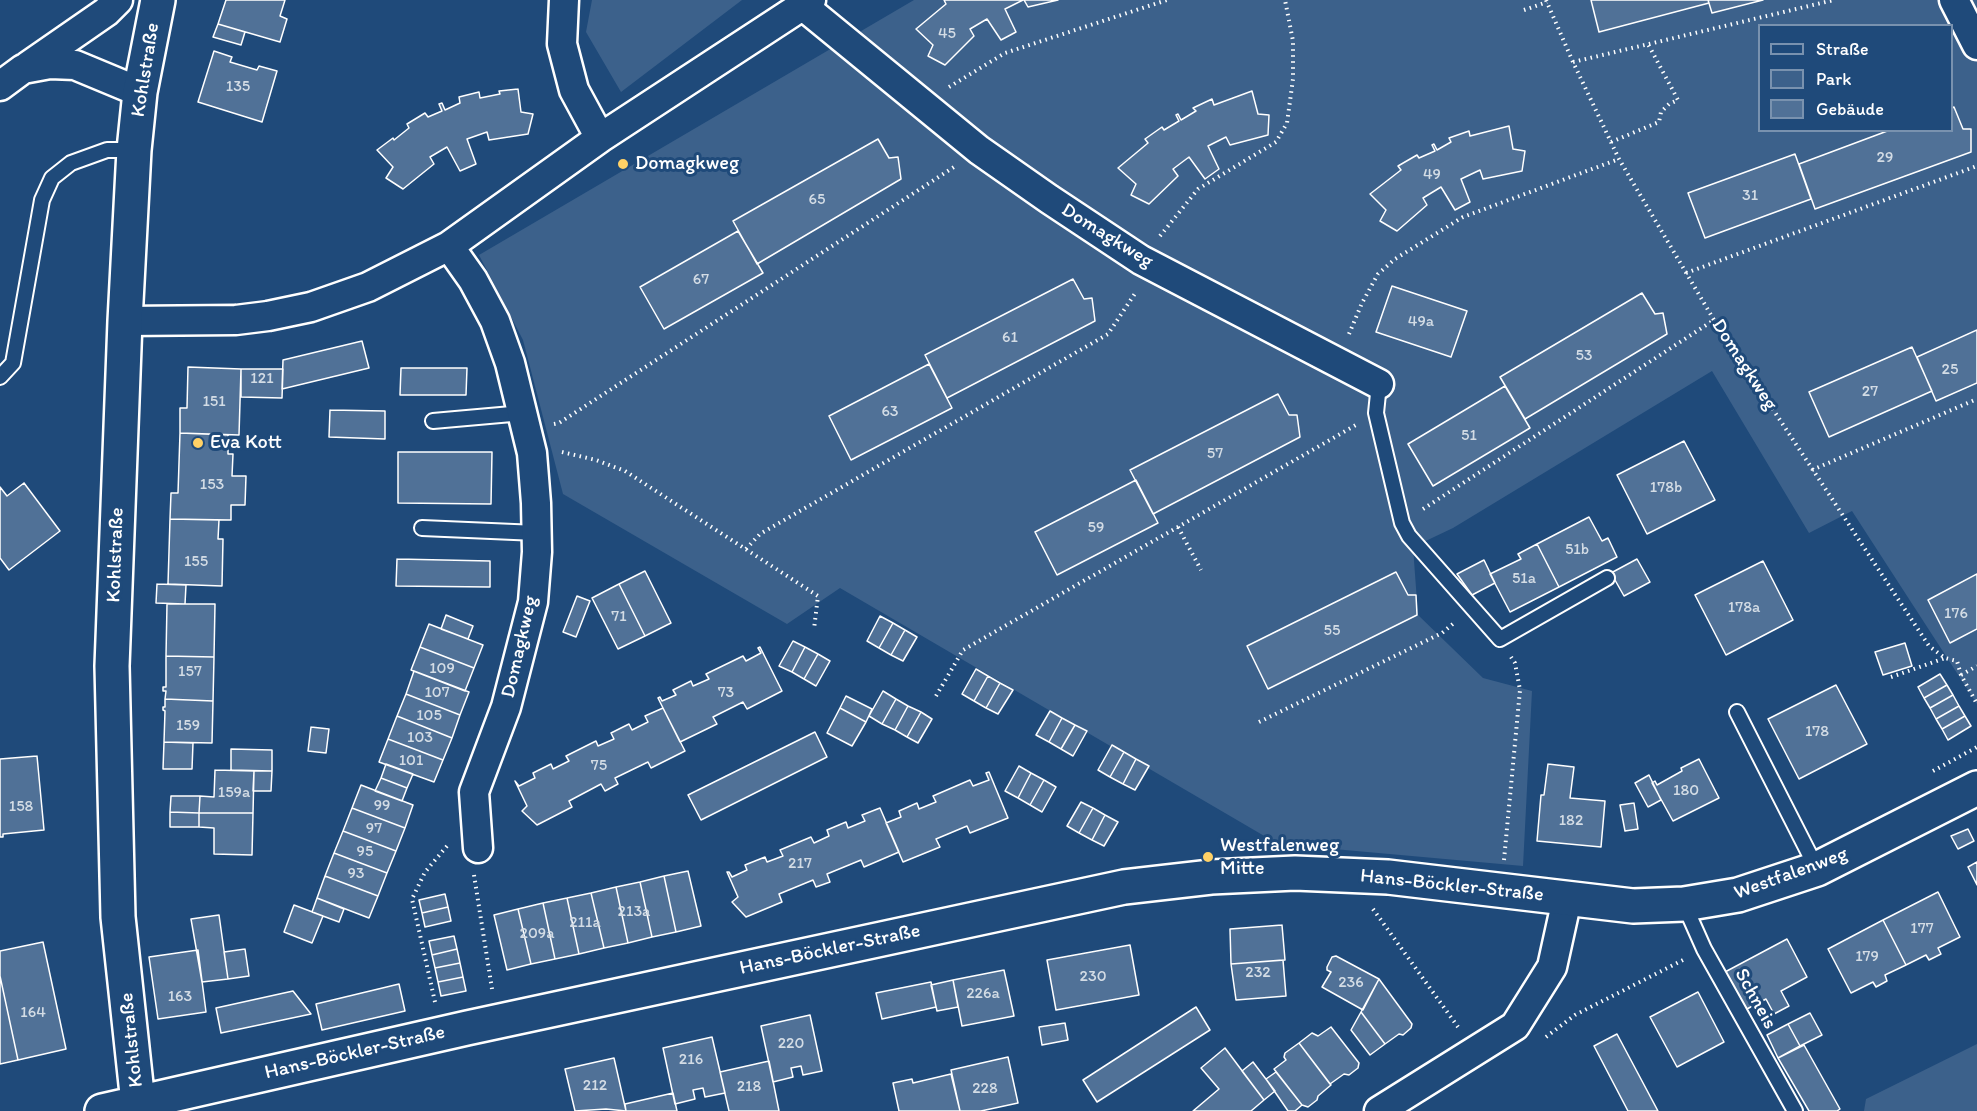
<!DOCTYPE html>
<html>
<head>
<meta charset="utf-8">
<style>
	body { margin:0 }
	#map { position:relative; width:1977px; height:1111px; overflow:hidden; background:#1f4a7a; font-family:Itim,sans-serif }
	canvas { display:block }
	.legend { position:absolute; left:1758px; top:24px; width:195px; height:108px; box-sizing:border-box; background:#1f4a7a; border:2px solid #7992af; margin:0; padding:8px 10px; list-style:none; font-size:18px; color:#fff }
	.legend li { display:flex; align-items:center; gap:12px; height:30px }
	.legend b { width:30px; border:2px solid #7992af }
</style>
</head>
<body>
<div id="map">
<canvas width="1977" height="1111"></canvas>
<ul class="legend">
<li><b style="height:8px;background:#1f4a7a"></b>Straße</li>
<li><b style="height:16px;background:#3c618b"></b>Park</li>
<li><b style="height:16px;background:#507197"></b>Gebäude</li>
</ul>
</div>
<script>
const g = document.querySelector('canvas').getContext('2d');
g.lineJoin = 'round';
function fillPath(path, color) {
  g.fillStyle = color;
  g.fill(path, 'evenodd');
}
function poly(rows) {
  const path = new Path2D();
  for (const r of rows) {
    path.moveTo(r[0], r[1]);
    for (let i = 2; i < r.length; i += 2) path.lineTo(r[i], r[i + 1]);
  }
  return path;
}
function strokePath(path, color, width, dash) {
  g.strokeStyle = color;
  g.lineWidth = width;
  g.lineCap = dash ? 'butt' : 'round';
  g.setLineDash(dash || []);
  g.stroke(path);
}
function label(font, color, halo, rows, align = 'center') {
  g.font = font + ' Itim,sans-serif';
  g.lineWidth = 6;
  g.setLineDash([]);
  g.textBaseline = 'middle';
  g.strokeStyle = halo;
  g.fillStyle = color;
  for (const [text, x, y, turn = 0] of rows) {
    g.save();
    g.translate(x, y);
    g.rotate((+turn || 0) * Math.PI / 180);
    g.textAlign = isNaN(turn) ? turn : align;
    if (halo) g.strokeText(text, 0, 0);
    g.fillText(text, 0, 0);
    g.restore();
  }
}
const green = poly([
	[592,0,742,0,621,92,586,32],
	[914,0,1977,0,1977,704,1852,511,1809,533,1712,371,1453,528,1413,547,1418,615,1483,678,1532,691,1523,866,1278,844,840,588,787,624,563,494,523,340,479,255],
	[1760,26,1952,26,1952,130,1760,130],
	[1977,1044,1977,1111,1864,1111,1866,1099]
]);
const building = poly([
	[226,0,285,0,280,16,287,19,280,42,218,24,226,0],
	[944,0,1023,0,1005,9,1016,32,1001,40,987,19,970,29,974,36,945,65,928,56,933,45,916,29,946,4,944,0],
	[1024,0,1058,0,1028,7,1024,0],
	[1591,0,1708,0,1709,3,1599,32,1591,0],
	[1708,0,1763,0,1712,13,1708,0],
	[218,24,245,32,241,45,213,37,218,24],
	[214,51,232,57,230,62,257,70,259,66,277,71,262,122,198,102,214,51],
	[518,89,521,112,533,114,528,134,489,140,487,132,467,139,476,164,460,171,447,147,430,157,434,164,403,189,386,178,393,167,377,150,393,138,394,140,409,128,407,124,425,113,428,117,442,111,439,104,442,103,445,110,460,103,459,97,479,92,480,98,500,94,499,91,518,89],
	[1252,91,1258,114,1269,115,1268,135,1230,145,1226,137,1208,146,1219,169,1205,179,1189,157,1173,169,1178,176,1149,204,1131,195,1136,184,1118,168,1148,143,1145,139,1162,127,1164,130,1179,121,1176,115,1178,114,1181,120,1196,111,1193,108,1212,99,1214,105,1252,91],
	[1954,107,1963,129,1971,129,1971,152,1815,209,1799,164,1890,130,1952,130,1952,108,1954,107],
	[1509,126,1513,149,1525,151,1522,171,1483,179,1480,170,1461,179,1470,202,1455,210,1441,187,1423,198,1427,205,1397,231,1380,221,1386,210,1370,194,1401,170,1398,166,1417,155,1419,158,1435,151,1432,145,1434,144,1437,150,1451,142,1449,138,1469,131,1470,136,1509,126],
	[878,139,889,158,898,157,901,179,757,264,733,221,878,139],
	[1795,154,1811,199,1705,238,1688,193,1795,154],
	[738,231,763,273,664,329,640,287,738,231],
	[1073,279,1084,299,1092,298,1095,321,947,398,925,355,1073,279],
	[1392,286,1467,311,1451,357,1376,332,1392,286],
	[1642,293,1655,314,1663,313,1667,334,1525,419,1500,377,1642,293],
	[1977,330,1977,383,1936,401,1917,357,1977,330],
	[362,341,369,368,282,389,283,360,362,341],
	[1912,347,1932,391,1829,437,1809,392,1912,347],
	[929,364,952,408,851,460,829,416,929,364],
	[188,367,241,369,239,435,180,433,180,408,187,408,188,367],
	[401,368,467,368,466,395,400,395,401,368],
	[241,369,283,369,282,398,241,397,241,369],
	[1505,386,1530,428,1433,486,1408,444,1505,386],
	[1278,394,1289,415,1297,415,1300,437,1153,514,1130,470,1278,394],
	[330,410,385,411,385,439,329,437,330,410],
	[180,433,228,435,228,454,233,454,232,476,246,476,245,505,231,505,231,520,170,519,171,493,178,493,180,433],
	[1684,441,1715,500,1647,534,1617,475,1684,441],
	[398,452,492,452,491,504,398,503,398,452],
	[1136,480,1158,523,1057,575,1035,532,1136,480],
	[24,483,60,531,9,570,0,558,0,487,7,496,24,483],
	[1589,517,1602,541,1608,538,1617,557,1559,587,1537,544,1589,517],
	[170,519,219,520,218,539,223,539,222,586,168,584,170,519],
	[1537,544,1559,587,1510,612,1490,574,1521,559,1518,554,1537,544],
	[397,559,490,561,490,587,396,586,397,559],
	[1637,559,1650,582,1624,596,1611,573,1637,559],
	[1484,560,1495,583,1472,595,1457,574,1484,560],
	[1763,561,1793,620,1726,655,1695,595,1763,561],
	[645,571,671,623,645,636,619,584,645,571],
	[1396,572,1408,595,1416,595,1417,615,1268,689,1247,646,1396,572],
	[1977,574,1977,629,1950,643,1928,600,1977,574],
	[157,584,186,585,185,604,156,603,157,584],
	[619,584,645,636,618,649,592,598,619,584],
	[577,596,590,601,576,637,563,632,577,596],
	[167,604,215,604,214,657,166,656,167,604],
	[446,615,473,626,468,639,441,629,446,615],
	[880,616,893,623,879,648,867,641,880,616],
	[893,623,905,630,891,655,879,648,893,623],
	[429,624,483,645,474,668,420,647,429,624],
	[905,630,917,637,903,661,891,655,905,630],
	[793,641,805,647,792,672,779,666,793,641],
	[1905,643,1912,666,1883,675,1875,652,1905,643],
	[420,647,474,668,465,691,411,670,420,647],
	[760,647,782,691,747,709,743,702,713,717,717,724,680,742,658,698,660,697,662,701,676,695,673,690,691,681,693,686,709,679,706,674,743,656,746,661,761,653,758,648,760,647],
	[805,647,818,654,804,679,792,672,805,647],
	[818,654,830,661,816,686,804,679,818,654],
	[166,656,214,657,213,701,165,699,166,691,163,691,163,687,166,687,166,656],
	[976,669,988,676,974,701,962,694,976,669],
	[414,671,469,692,460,715,406,694,414,671],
	[1940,674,1947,685,1924,698,1918,687,1940,674],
	[988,676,1000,683,986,708,974,701,988,676],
	[1000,683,1013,690,998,714,986,708,1000,683],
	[1836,685,1867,744,1799,779,1768,719,1836,685],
	[1947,685,1953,695,1930,708,1924,698,1947,685],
	[883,691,896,699,882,724,869,716,883,691],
	[406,694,460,715,452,738,397,716,406,694],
	[1953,695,1959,706,1936,719,1930,708,1953,695],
	[846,696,872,709,866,722,840,708,846,696],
	[165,699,213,701,212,743,164,742,165,711,163,710,163,707,165,707,165,699],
	[896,699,908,706,895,730,882,724,896,699],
	[908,706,921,712,907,737,895,730,908,706],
	[1959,706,1965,716,1942,729,1936,719,1959,706],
	[663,708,685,751,651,768,648,762,615,778,618,784,605,791,601,784,569,801,572,807,537,825,522,811,527,806,515,781,519,786,535,778,533,773,551,764,553,769,569,761,566,756,596,741,598,746,614,739,611,733,629,724,632,730,648,722,645,716,663,708],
	[840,708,866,722,852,746,827,733,840,708],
	[1050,711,1062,718,1049,742,1036,735,1050,711],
	[921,712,932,719,918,743,907,737,921,712],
	[397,716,452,738,443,760,388,739,397,716],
	[1965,716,1971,726,1948,740,1942,729,1965,716],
	[1062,718,1075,725,1061,749,1049,742,1062,718],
	[1075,725,1087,731,1073,756,1061,749,1075,725],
	[311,727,329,729,326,753,308,751,311,727],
	[815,732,827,757,701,820,688,795,815,732],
	[388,739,443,760,434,782,379,762,388,739],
	[164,742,193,743,192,769,163,769,164,742],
	[1112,745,1124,752,1110,777,1098,770,1112,745],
	[231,749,272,750,272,771,231,770,231,749],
	[1124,752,1136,759,1123,784,1110,777,1124,752],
	[37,756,44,830,3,834,3,837,0,837,0,759,37,756],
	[1136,759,1149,766,1135,790,1123,784,1136,759],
	[1699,759,1719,798,1673,821,1652,783,1655,781,1657,785,1682,771,1681,768,1699,759],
	[386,764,413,774,407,788,381,778,386,764],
	[1548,764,1574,767,1570,798,1605,801,1601,847,1537,841,1541,795,1544,795,1548,764],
	[1019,766,1031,773,1018,798,1005,791,1019,766],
	[215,770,254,771,253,813,199,813,200,796,214,797,215,770],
	[254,771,272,771,271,791,253,791,254,771],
	[989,772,1008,818,970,833,967,826,936,839,940,847,903,862,886,823,901,817,899,811,917,803,919,809,936,802,933,796,970,780,973,786,989,780,986,773,989,772],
	[1031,773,1044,780,1030,805,1018,798,1031,773],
	[1649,775,1661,800,1648,807,1635,783,1649,775],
	[381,778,407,788,402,801,375,791,381,778],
	[1044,780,1056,787,1042,812,1030,805,1044,780],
	[361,785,413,805,405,828,352,808,361,785],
	[171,796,200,796,199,813,170,812,171,796],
	[1081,802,1093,808,1079,833,1067,826,1081,802],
	[1634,803,1638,829,1625,831,1620,805,1634,803],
	[352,808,405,828,396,851,343,831,352,808],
	[880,808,899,852,864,867,861,860,827,874,830,882,816,887,813,880,779,894,782,902,746,917,732,902,738,897,727,872,729,872,732,877,747,870,745,865,765,857,767,862,783,856,780,850,811,837,814,843,829,836,827,830,846,822,848,828,865,821,862,815,880,808],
	[1093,808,1105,815,1092,840,1079,833,1093,808],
	[170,812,199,813,199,827,170,827,170,812],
	[199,813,253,813,252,855,214,854,214,828,199,827,199,813],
	[1105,815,1118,822,1104,846,1092,840,1105,815],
	[1968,829,1974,841,1958,849,1951,836,1968,829],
	[343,831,396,851,387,873,334,853,343,831],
	[334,853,387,873,378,896,325,876,334,853],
	[1977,862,1977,885,1968,867,1977,862],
	[688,871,701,926,676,932,664,876,688,871],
	[325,876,378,896,369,918,317,898,325,876],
	[664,876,676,932,652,937,640,882,664,876],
	[640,882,652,937,628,943,616,887,640,882],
	[616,887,628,943,604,948,591,893,616,887],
	[1938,892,1960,937,1938,948,1941,954,1929,960,1926,955,1906,965,1883,920,1938,892],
	[591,893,604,948,579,954,567,898,591,893],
	[445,894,448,907,422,913,419,900,445,894],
	[317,898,344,909,339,922,312,912,317,898],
	[567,898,579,954,555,959,543,903,567,898],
	[543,903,555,959,531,964,518,909,543,903],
	[294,905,323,916,312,943,284,932,294,905],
	[448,907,451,921,425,927,422,913,448,907],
	[518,909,531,964,507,970,494,915,518,909],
	[219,915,228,979,202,982,191,919,219,915],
	[1883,920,1906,965,1885,975,1887,981,1876,987,1873,982,1851,993,1828,949,1883,920],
	[1282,925,1285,960,1231,964,1230,929,1282,925],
	[454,936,457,949,432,955,429,941,454,936],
	[1787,939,1807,977,1781,991,1789,1006,1774,1014,1766,999,1745,1010,1725,972,1787,939],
	[43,942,66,1049,18,1060,0,976,0,951,43,942],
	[1130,945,1139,995,1056,1010,1047,960,1130,945],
	[245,949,249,976,228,979,224,952,245,949],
	[457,949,460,963,435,968,432,955,457,949],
	[198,950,206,1012,158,1019,149,957,198,950],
	[1336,956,1379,979,1363,1010,1322,987,1331,972,1327,970,1327,967,1332,957,1336,956],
	[1283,960,1286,996,1236,1000,1231,964,1283,960],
	[460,963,463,977,438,982,435,968,460,963],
	[1004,970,1014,1016,962,1026,953,980,1004,970],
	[0,976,18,1060,0,1064,0,976],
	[463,977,466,991,441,996,438,982,463,977],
	[1379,979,1412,1024,1411,1028,1403,1035,1399,1034,1385,1044,1361,1012,1379,979],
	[953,980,958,1007,937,1011,931,985,953,980],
	[931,982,936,1007,882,1019,876,993,931,982],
	[399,984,405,1011,322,1030,316,1004,399,984],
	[293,991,311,1014,221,1033,216,1008,293,991],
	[1698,992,1724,1042,1677,1067,1650,1017,1698,992],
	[1196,1007,1210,1030,1097,1102,1083,1080,1196,1007],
	[1361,1012,1385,1044,1370,1055,1351,1030,1361,1012],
	[1810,1013,1822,1035,1800,1046,1788,1024,1810,1013],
	[810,1015,822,1071,803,1075,801,1066,791,1068,793,1077,773,1082,761,1026,810,1015],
	[1065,1023,1068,1040,1042,1045,1039,1027,1065,1023],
	[1788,1024,1800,1046,1778,1058,1767,1035,1788,1024],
	[1331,1027,1359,1063,1358,1068,1349,1075,1344,1074,1330,1084,1299,1043,1312,1033,1318,1036,1331,1027],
	[1617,1034,1658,1111,1628,1111,1594,1046,1617,1034],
	[712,1037,725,1093,705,1097,703,1088,693,1090,695,1099,675,1104,663,1048,712,1037],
	[1299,1043,1331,1085,1318,1096,1317,1100,1308,1107,1302,1105,1274,1069,1286,1060,1284,1057,1285,1053,1299,1043],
	[1804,1045,1840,1109,1837,1111,1809,1111,1778,1058,1804,1045],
	[1225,1048,1264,1100,1251,1111,1193,1111,1219,1089,1201,1068,1225,1048],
	[1008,1057,1018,1103,981,1111,960,1111,951,1070,1008,1057],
	[614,1058,626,1111,606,1109,575,1111,565,1069,614,1058],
	[769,1061,779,1111,729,1111,720,1072,769,1061],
	[1253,1062,1275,1091,1264,1100,1242,1071,1253,1062],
	[1276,1072,1302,1105,1295,1111,1288,1111,1266,1079,1276,1072],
	[951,1074,960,1111,899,1111,893,1083,912,1079,913,1083,951,1074],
	[673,1093,677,1111,626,1111,625,1104,673,1093]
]);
const path = poly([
	[1546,0,1573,62,1619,159,1714,320,1929,646,1945,658,1957,661,1961,675,1977,704],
	[1524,10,1547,2],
	[1573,62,1834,0],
	[949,87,1005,53,1167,0],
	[1611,142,1659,122,1661,112,1669,104,1678,100,1648,44],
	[1160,236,1198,189,1276,142,1287,123,1293,79,1293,41,1285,0],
	[1686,273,1977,166],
	[1349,334,1362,303,1378,274,1395,259,1463,217,1619,159],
	[554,424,559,423,954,167],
	[562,452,596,460,625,471,818,596,814,629],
	[1812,470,1977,399],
	[1423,509,1714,320],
	[1178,527,1201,570],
	[746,549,760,534,1108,334,1136,292],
	[1961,675,1977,666],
	[1891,677,1945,658],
	[936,696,963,650,1356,425],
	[1259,722,1442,633,1454,623],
	[1933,771,1977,747],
	[1504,860,1520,690,1515,663,1511,657],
	[474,875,492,989],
	[1373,909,1458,1027],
	[435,1002,412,899,425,872,447,846],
	[1546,1037,1575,1015,1685,959]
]);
const lane = poly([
	[0,377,13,363,42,200,52,178,71,163,107,150,134,150],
	[1379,384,1376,413,1402,523,1409,536,1500,639,1607,578],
	[433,421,523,413],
	[422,528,537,533],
	[1737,712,1817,869],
	[1684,904,1704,949,1795,1111]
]);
const street = poly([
	[564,0,562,44,574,90,600,138],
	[1954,0,1977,45],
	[802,5,979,150,1049,199,1141,260,1379,384],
	[28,66,106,12,118,0],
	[0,86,23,69,50,64,75,65,140,92],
	[449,246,473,280,495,321,510,363,532,453,536,503,537,552,533,602,506,707,474,792,478,848],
	[125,321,236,320,268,316,311,307,368,287,449,246,600,138,811,0],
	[1379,1111,1515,1026,1552,967,1567,899]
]);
const secondary = poly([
	[138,1103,118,917,112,666,125,321,134,150,140,92,158,0],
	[102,1111,467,1028,1124,887,1211,877,1295,873,1388,877,1633,906,1684,904,1738,895,1817,869,1977,788]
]);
const markers = [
	[623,164,6,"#ffd166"],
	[198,443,6,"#ffd166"],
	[1208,857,6,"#ffd166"]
];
const numberNames = [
	["45",947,34],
	["135",238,87],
	["29",1885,158],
	["49",1432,175],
	["31",1750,196],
	["65",817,200],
	["67",701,280],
	["49a",1421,322],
	["61",1010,338],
	["53",1584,356],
	["25",1950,370],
	["121",262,379],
	["27",1870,392],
	["151",214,402],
	["63",890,412],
	["51",1469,436],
	["57",1215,454],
	["153",212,485],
	["178b",1666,488],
	["59",1096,528],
	["51b",1577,550],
	["155",196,562],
	["51a",1524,579],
	["178a",1744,608],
	["176",1956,614],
	["71",619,617],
	["55",1332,631],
	["109",442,669],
	["157",190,672],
	["107",437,693],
	["73",726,693],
	["105",429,716],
	["159",188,726],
	["178",1817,732],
	["103",420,738],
	["101",411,761],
	["75",599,766],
	["180",1686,791],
	["159a",234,793],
	["99",382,806],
	["158",21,807],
	["182",1571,821],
	["97",374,829],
	["95",365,852],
	["217",800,864],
	["93",356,874],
	["213a",634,912],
	["211a",585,923],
	["177",1922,929],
	["209a",537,934],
	["179",1867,957],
	["232",1258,973],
	["230",1093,977],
	["236",1351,983],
	["226a",983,994],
	["163",180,997],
	["164",33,1013],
	["220",791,1044],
	["216",691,1060],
	["212",595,1086],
	["218",749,1087],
	["228",985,1089]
];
const streetNames = [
	["Kohlstraße",146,70,-81],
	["Domagkweg",1107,236,32],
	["Domagkweg",1744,365,57],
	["Kohlstraße",116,555,-88],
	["Domagkweg",520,647,-77],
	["Westfalenweg",1791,874,-20],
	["Hans-Böckler-Straße",1452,886,6],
	["Hans-Böckler-Straße",830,950,-12],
	["Schneis",1755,999,61],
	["Kohlstraße",132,1040,-96],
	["Hans-Böckler-Straße",355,1053,-13]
];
const poiNames = [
	["Domagkweg",635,164],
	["Eva Kott",210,443],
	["Westfalenweg",1220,846],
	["Mitte",1220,869]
];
fillPath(green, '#3c618b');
fillPath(building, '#507197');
strokePath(building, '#fff', 1.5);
strokePath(lane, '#fff', 18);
strokePath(street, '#fff', 33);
strokePath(secondary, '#fff', 38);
strokePath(path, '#fff', 4, [1.5, 4.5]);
strokePath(lane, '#1f4a7a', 14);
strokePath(street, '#1f4a7a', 28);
strokePath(secondary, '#1f4a7a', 33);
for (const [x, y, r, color] of markers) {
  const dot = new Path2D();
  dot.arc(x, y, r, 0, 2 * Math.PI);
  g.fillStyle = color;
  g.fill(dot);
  strokePath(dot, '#1f4a7a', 2);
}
label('16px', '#d3dce5', null, numberNames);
label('20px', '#fff', '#1f4a7a', streetNames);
label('20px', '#fff', '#1f4a7a', poiNames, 'left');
</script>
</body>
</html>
